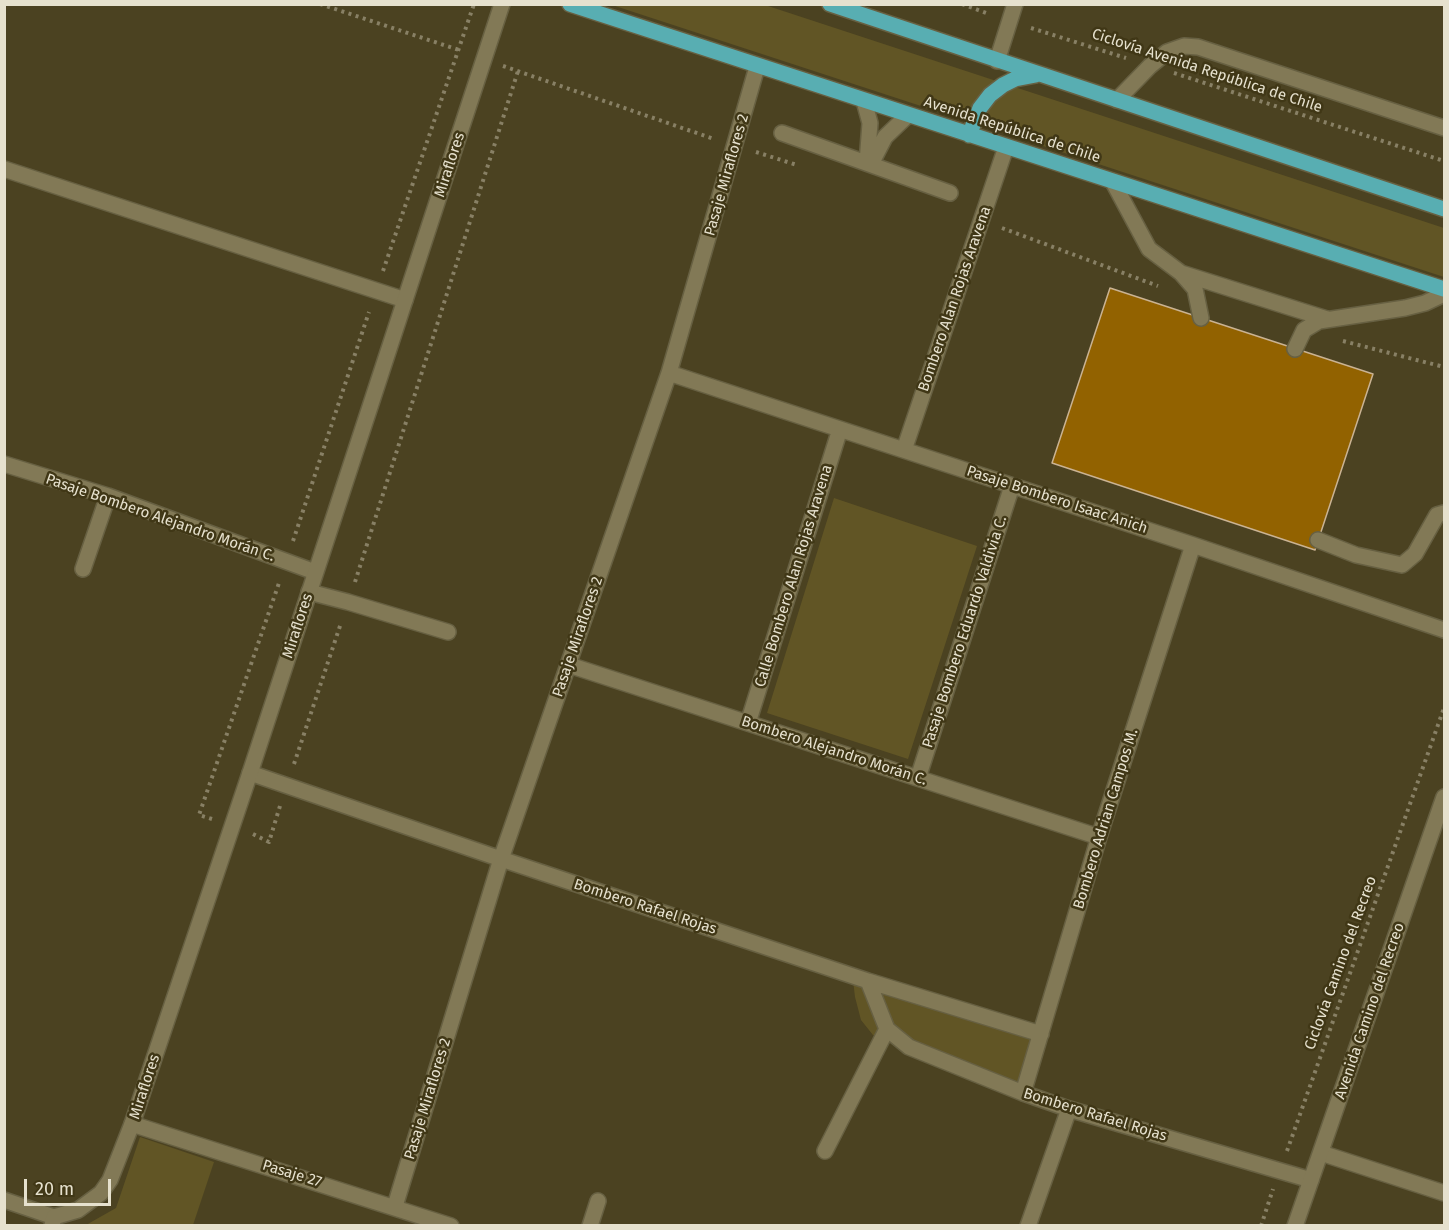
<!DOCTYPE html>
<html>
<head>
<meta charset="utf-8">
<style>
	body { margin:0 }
	#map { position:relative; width:1449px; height:1230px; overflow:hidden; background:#4b4221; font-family:"Fira Sans",sans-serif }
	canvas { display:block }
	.frame { position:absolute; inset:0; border:6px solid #e6e1ce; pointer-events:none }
	.scale { position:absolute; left:24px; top:1179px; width:87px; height:27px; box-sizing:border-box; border:3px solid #e6e1ce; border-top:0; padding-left:8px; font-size:18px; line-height:21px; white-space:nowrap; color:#e6e1ce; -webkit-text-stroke:4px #403716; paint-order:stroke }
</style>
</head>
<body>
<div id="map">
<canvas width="1449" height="1230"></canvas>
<div class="frame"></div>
<div class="scale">20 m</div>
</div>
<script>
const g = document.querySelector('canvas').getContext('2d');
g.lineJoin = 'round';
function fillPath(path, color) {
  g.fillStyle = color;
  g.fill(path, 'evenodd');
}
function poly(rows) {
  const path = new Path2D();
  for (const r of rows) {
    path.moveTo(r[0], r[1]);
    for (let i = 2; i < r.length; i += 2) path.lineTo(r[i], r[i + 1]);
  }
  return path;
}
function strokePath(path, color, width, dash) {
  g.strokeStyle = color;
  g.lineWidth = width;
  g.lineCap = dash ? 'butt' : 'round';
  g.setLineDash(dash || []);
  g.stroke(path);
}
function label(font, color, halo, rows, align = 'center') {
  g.font = font + ' "Fira Sans",sans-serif';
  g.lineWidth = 5;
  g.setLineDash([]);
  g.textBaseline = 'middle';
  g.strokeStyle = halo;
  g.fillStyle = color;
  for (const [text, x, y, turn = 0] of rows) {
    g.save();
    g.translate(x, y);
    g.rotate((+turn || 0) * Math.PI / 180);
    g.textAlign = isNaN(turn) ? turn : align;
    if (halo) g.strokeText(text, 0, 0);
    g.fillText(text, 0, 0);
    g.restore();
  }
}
const green = poly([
	[612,5,765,5,1444,228,1444,277],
	[834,498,977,546,908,759,767,713],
	[852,972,1040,1038,1023,1091,873,1035,861,1020,855,997],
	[140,1137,214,1162,193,1225,86,1225,116,1208]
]);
const building = poly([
	[1110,288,1373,374,1315,550,1052,463,1110,288]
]);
const path = poly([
	[320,4,459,50],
	[962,4,989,14],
	[1031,28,1126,58],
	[503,66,714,139],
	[1174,73,1444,161],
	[756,152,797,165],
	[1002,228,1158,286],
	[383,271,474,4],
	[1343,341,1444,367],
	[293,541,369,312],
	[355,582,518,71],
	[294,764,341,623],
	[212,819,199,815,279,583],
	[253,834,269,842,280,806],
	[1287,1151,1444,708],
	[1261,1226,1273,1189]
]);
const lane = poly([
	[864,101,870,123,867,163],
	[782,133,950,193],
	[872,162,885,137,908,115],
	[1113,182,1149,249,1181,273,1195,289,1201,318],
	[1181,273,1327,319],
	[1295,349,1304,330,1319,321,1405,308,1425,303,1444,294],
	[1318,540,1356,555,1402,565,1415,554,1437,515,1444,513],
	[309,592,348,602,448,632]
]);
const street = poly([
	[997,61,1015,4],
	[1117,100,1150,66,1167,52,1184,46,1198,47,1444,128],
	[4,169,405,300],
	[669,373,1193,545,1444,630],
	[904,450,1006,147],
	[4,464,108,496,315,572],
	[83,569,108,496],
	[569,665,1099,837],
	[748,723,840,429],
	[250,773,501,859,868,981,1041,1034],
	[918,778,1012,486],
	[868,981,887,1029,909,1047,1023,1093,1069,1109,1311,1180],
	[1023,1093,1099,837,1193,545],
	[132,1124,451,1226],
	[825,1151,887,1029],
	[1321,1153,1444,1193],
	[4,1200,54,1217],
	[395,1206,501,859,669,373,757,67],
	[590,1226,598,1201],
	[1028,1226,1069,1109]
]);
const secondary = poly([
	[52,1226,54,1217,78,1210,101,1193,110,1180,132,1124,250,773,502,4],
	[1295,1226,1444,797]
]);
const primary = poly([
	[570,4,1444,289],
	[830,4,1444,209],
	[969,135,980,108,990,95,1003,85,1015,79,1036,75]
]);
const streetNames = [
	["Ciclovía Avenida República de Chile",1207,71,18],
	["Avenida República de Chile",1012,130,18],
	["Miraflores",450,165,-72],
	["Pasaje Miraflores 2",727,175,-74],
	["Bombero Alan Rojas Aravena",955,299,-71],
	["Pasaje Bombero Isaac Anich",1057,500,18],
	["Pasaje Bombero Alejandro Morán C.",160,518,19],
	["Calle Bombero Alan Rojas Aravena",794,576,-73],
	["Miraflores",298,626,-72],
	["Pasaje Bombero Eduardo Valdivia C.",965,632,-72],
	["Pasaje Miraflores 2",578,637,-71],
	["Bombero Alejandro Morán C.",834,751,18],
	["Bombero Adrian Campos M.",1106,819,-73],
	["Bombero Rafael Rojas",645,907,18],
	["Ciclovía Camino del Recreo",1341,963,-70],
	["Avenida Camino del Recreo",1370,1011,-71],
	["Miraflores",145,1087,-72],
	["Pasaje Miraflores 2",428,1099,-73],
	["Bombero Rafael Rojas",1095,1115,17],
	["Pasaje 27",292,1174,17]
];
fillPath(green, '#615525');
fillPath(building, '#926200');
strokePath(building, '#cab393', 1.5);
strokePath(lane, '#676042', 18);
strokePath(street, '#676042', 18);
strokePath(secondary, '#676042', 18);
strokePath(primary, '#676042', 18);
strokePath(path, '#888065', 4, [3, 4.5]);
strokePath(lane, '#827956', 15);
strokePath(street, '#827956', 15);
strokePath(secondary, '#827956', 15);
strokePath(primary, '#58aeb2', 15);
label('15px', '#e6e1ce', '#403716', streetNames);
</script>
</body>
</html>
